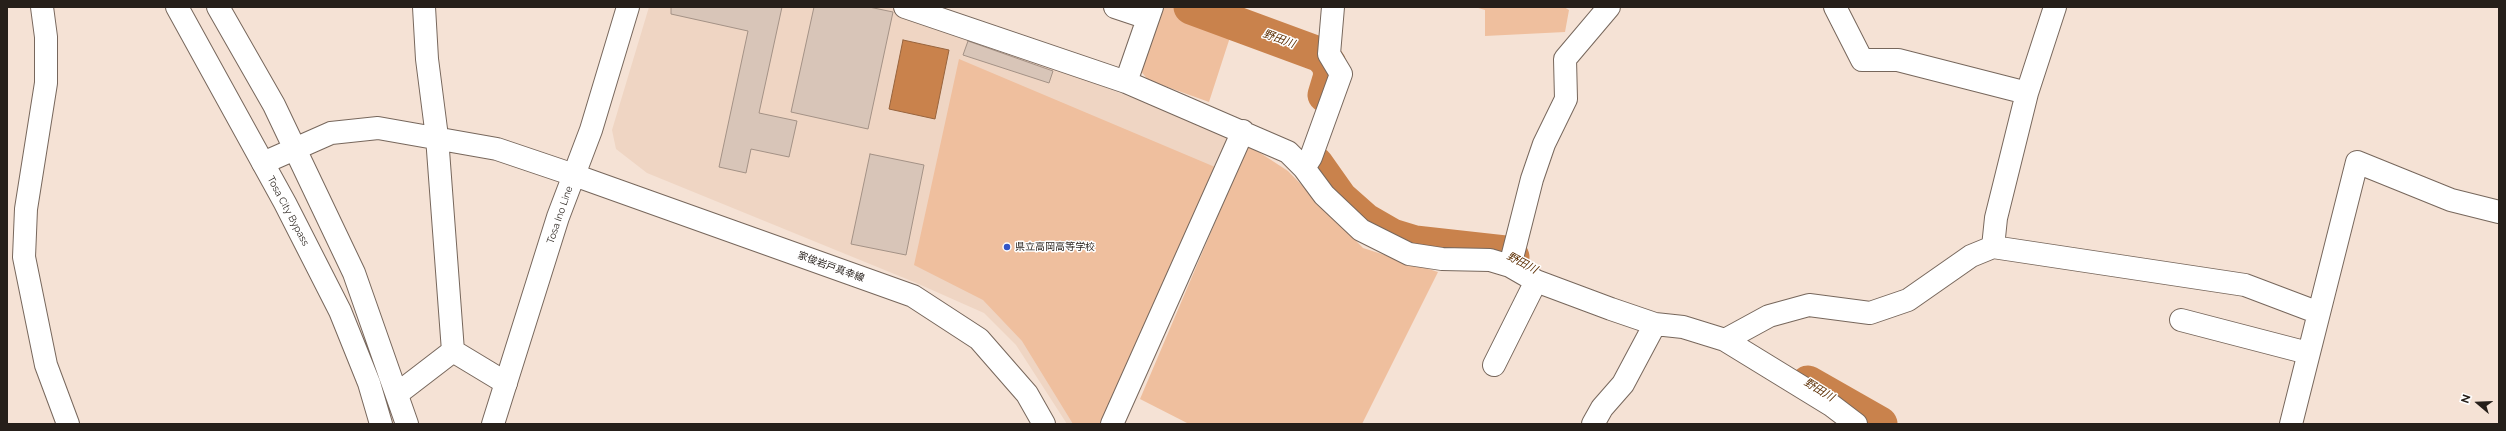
<!DOCTYPE html>
<html>
<head>
<meta charset="utf-8">
<style>
	body { margin:0 }
	#map { position:relative; width:2506px; height:431px; overflow:hidden; background:#f5e2d5; font-family:Raleway,sans-serif }
	canvas { display:block }
	.frame { position:absolute; inset:0; border:8px solid #261f1a; pointer-events:none }
	.north { position:absolute; left:2458px; top:383px; width:40px; height:40px; -webkit-text-stroke:3px #fff; paint-order:stroke; rotate:289deg; font-size:11px; font-weight:700; line-height:16px; text-align:center; color:#261f1a }
	.north::after { content:''; display:block; margin:auto; width:14px; height:18px; background:#261f1a; clip-path:polygon(50% 0,100% 100%,50% 72%,0 100%) }
</style>
</head>
<body>
<div id="map">
<canvas width="2506" height="431"></canvas>
<div class="frame"></div>
<div class="north">N</div>
</div>
<script>
const g = document.querySelector('canvas').getContext('2d');
g.lineJoin = 'round';
function fillPath(path, color) {
  g.fillStyle = color;
  g.fill(path, 'evenodd');
}
function poly(rows) {
  const path = new Path2D();
  for (const r of rows) {
    path.moveTo(r[0], r[1]);
    for (let i = 2; i < r.length; i += 2) path.lineTo(r[i], r[i + 1]);
  }
  return path;
}
function strokePath(path, color, width, dash) {
  g.strokeStyle = color;
  g.lineWidth = width;
  g.lineCap = dash ? 'butt' : 'round';
  g.setLineDash(dash || []);
  g.stroke(path);
}
function label(font, color, halo, rows, align = 'center') {
  g.font = font + ' Raleway,"Noto Sans JP",sans-serif';
  g.lineWidth = 3;
  g.setLineDash([]);
  g.textBaseline = 'middle';
  g.strokeStyle = halo;
  g.fillStyle = color;
  for (const [text, x, y, turn = 0] of rows) {
    g.save();
    g.translate(x, y);
    g.rotate((+turn || 0) * Math.PI / 180);
    g.textAlign = isNaN(turn) ? turn : align;
    if (halo) g.strokeText(text, 0, 0);
    g.fillText(text, 0, 0);
    g.restore();
  }
}
const built = poly([
	[649,7,888,7,955,30,1227,134,1232,145,1106,424,1067,424,1016,345,984,313,914,282,647,173,616,149,612,130]
]);
const green = poly([
	[1162,7,1180,7,1233,28,1209,102,1148,80,1140,70],
	[1475,7,1564,7,1569,10,1565,32,1485,36,1485,10],
	[959,59,1215,167,1103,424,1073,424,1022,341,983,300,914,265],
	[1248,145,1288,171,1363,248,1438,272,1362,424,1189,424,1140,399]
]);
const water = poly([
	[903,40,949,50,935,119,889,109,903,40]
]);
const river = poly([
	[1191,7,1321,55,1329,64,1331,75,1325,95],
	[1316,164,1340,198,1366,221,1392,236,1415,243,1505,253,1512,257],
	[1808,383,1880,424]
]);
const building = poly([
	[671,7,782,7,759,113,797,121,789,157,751,149,746,173,719,167,748,31,671,14,671,7],
	[814,7,869,7,893,12,868,129,791,112,814,7],
	[968,41,1053,71,1049,83,963,55,968,41],
	[870,154,924,165,906,255,851,244,870,154]
]);
const minor = poly([
	[42,7,46,37,46,83,26,209,24,257,46,365,68,424],
	[424,7,427,59,437,137,453,351],
	[905,7,1126,82,1288,152,1304,168,1324,195,1361,230,1409,254,1442,259,1490,260,1510,266,1536,281,1611,309,1655,324,1683,327,1725,340,1831,405,1856,424],
	[1115,7,1148,18],
	[1835,7,1862,60,1898,60,2027,93],
	[1126,82,1152,7],
	[263,163,331,133,378,128,497,149,574,175],
	[1304,168,1311,157,1341,74,1329,54,1333,7],
	[1993,247,1996,218,2027,93,2055,7],
	[1510,266,1532,179,1544,144,1566,99,1565,59,1609,7],
	[2181,320,2308,353],
	[1725,340,1769,316,1809,305,1870,313,1908,300,1971,256,1993,247,2245,285,2319,313],
	[453,351,506,383],
	[1494,365,1536,281],
	[397,394,453,351],
	[1112,424,1243,131],
	[1593,424,1602,408,1623,384,1655,324],
	[2291,424,2357,162,2451,200,2499,212]
]);
const major = poly([
	[574,175,913,296,979,339,1027,394,1044,424],
	[493,424,558,217,591,130,628,7]
]);
const highway = poly([
	[177,7,285,203,340,311,369,383,381,424],
	[218,7,274,105,354,273,407,424]
]);
const markers = [
	[1007,247,4,"#3456c7"]
];
const streetNames = [
	["Tosa City Bypass",288,211,62],
	["Tosa Ino Line",560,215,-71],
	["家俊岩戸真幸線",831,267,20]
];
const poiNames = [
	["県立高岡高等学校",1015,247]
];
const waterNames = [
	["野田川",1279,39,20],
	["野田川",1522,263,28],
	["野田川",1819,390,31]
];
fillPath(built, '#efd5c3');
fillPath(green, '#efbf9e');
fillPath(water, '#c9824c');
strokePath(water, '#98643d', 1);
strokePath(river, '#c9824c', 35);
fillPath(building, '#d8c5b8');
strokePath(building, '#a49286', 1);
strokePath(minor, '#77675c', 24);
strokePath(major, '#77675c', 24);
strokePath(highway, '#77675c', 24);
strokePath(minor, '#fff', 22);
strokePath(major, '#fff', 22);
strokePath(highway, '#fff', 22);
for (const [x, y, r, color] of markers) {
  const dot = new Path2D();
  dot.arc(x, y, r, 0, 2 * Math.PI);
  g.fillStyle = color;
  g.fill(dot);
  strokePath(dot, '#fff', 1.5);
}
label('10px', '#261f1a', '#fff', streetNames);
label('10px', '#261f1a', '#fff', poiNames, 'left');
label('italic 11px', '#5b2d00', '#fff', waterNames);
</script>
</body>
</html>
